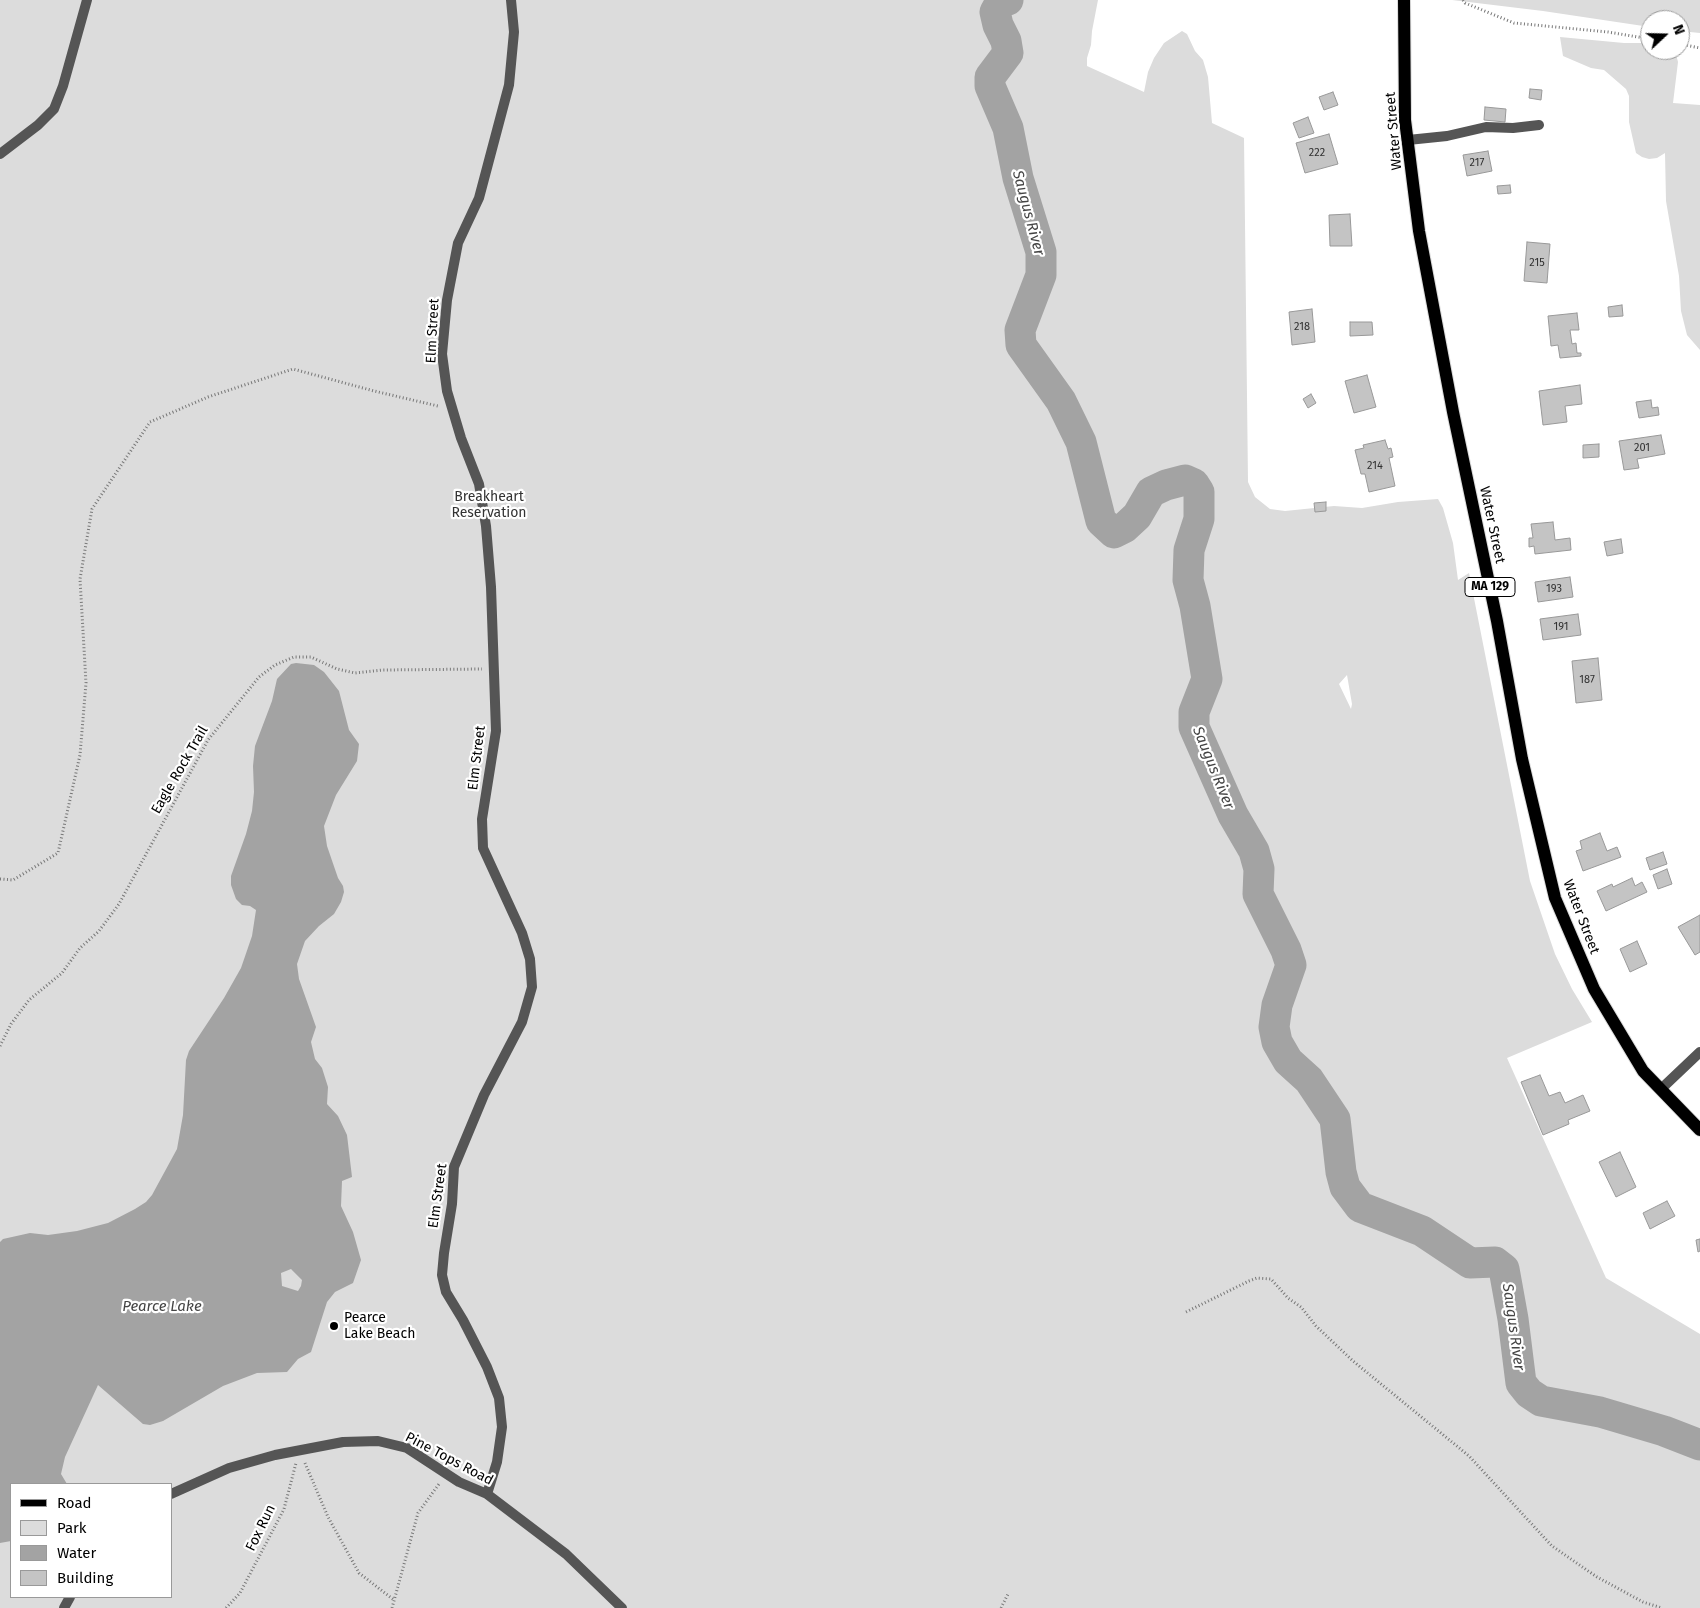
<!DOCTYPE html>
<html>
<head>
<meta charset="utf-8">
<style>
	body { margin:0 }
	#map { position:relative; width:1700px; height:1608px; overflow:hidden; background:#fff; font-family:"Fira Sans",sans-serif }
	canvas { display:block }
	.legend { position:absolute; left:10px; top:1483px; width:162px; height:115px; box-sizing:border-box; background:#fff; border:1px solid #999; margin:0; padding:6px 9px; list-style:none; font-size:15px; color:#000 }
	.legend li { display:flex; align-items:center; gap:10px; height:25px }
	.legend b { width:25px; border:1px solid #999 }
	.north { position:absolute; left:1640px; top:10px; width:50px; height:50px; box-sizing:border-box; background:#fff; border:1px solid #999; border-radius:50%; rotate:69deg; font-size:14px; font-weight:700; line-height:20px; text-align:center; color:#000 }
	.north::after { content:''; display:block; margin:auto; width:18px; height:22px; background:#000; clip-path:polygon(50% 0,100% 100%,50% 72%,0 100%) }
</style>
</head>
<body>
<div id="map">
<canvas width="1700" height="1608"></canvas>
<ul class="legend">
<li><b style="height:6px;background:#000"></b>Road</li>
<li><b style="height:14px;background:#dcdcdc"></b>Park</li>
<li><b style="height:14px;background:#a3a3a3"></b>Water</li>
<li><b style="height:14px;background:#c4c4c4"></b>Building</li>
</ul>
<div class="north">N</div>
</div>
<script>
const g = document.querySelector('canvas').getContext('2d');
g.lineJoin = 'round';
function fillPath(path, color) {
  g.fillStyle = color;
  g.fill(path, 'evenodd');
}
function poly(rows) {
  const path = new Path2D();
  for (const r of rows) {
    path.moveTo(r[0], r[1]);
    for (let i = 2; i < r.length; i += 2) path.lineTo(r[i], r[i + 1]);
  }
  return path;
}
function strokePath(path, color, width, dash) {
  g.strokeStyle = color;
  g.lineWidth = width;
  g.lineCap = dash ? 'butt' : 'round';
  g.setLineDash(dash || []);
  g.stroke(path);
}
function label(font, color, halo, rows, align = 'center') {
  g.font = font + ' "Fira Sans",sans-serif';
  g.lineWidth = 4.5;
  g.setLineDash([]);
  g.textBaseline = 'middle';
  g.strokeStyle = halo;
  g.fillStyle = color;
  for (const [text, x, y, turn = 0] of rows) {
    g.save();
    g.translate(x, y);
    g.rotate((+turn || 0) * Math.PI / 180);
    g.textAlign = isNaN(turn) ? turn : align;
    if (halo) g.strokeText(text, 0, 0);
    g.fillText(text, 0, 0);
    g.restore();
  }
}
const green = poly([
	[0,0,1098,0,1092,31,1091,45,1087,58,1087,66,1144,92,1148,72,1154,58,1164,43,1182,31,1187,34,1195,51,1203,60,1208,77,1212,123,1244,138,1248,482,1255,497,1270,509,1285,511,1334,506,1362,508,1398,502,1438,499,1443,508,1453,543,1458,580,1469,573,1530,881,1555,954,1572,989,1592,1022,1507,1058,1606,1278,1700,1334,1700,1608,0,1608],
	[1347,675,1352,704,1351,709,1339,684],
	[11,1484,171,1484,171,1597,11,1597],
	[1452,0,1700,0,1700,33,1680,31,1680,20,1650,20,1650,27,1543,11],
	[1560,37,1624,43,1650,43,1650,50,1675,50,1678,62,1673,103,1700,105,1700,350,1687,335,1681,311,1679,276,1666,201,1665,153,1657,158,1649,159,1642,157,1636,153,1629,122,1629,96,1626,89,1604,70,1591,68,1563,56]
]);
const water = poly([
	[296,663,314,665,324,672,339,691,349,730,359,744,357,761,336,795,324,826,327,846,338,878,343,886,344,892,341,902,334,914,319,926,305,941,297,964,299,979,316,1027,311,1042,315,1059,322,1068,328,1087,327,1104,338,1116,347,1135,352,1177,342,1181,341,1206,353,1232,361,1260,353,1283,335,1292,327,1302,311,1352,298,1359,287,1372,257,1373,223,1386,163,1421,150,1425,143,1424,98,1385,65,1457,61,1474,67,1484,11,1484,11,1541,0,1543,0,1242,3,1239,30,1233,48,1235,77,1231,108,1223,135,1209,146,1202,152,1195,177,1149,183,1115,186,1060,189,1051,224,998,241,968,252,936,256,910,250,906,242,905,236,899,231,885,231,876,246,834,252,811,254,792,253,766,255,746,272,701,277,679,291,664],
	[291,1269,302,1280,301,1286,298,1291,282,1286,281,1273]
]);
const river = poly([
	[1008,0,1000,3,995,12,998,25,1006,41,1008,53,990,77,990,86,1008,128,1018,178,1041,252,1041,275,1020,330,1021,345,1061,401,1081,442,1101,521,1114,533,1124,528,1137,516,1151,492,1166,485,1185,480,1194,484,1199,492,1199,519,1189,550,1188,580,1195,606,1207,679,1194,712,1194,727,1233,815,1254,851,1259,869,1258,894,1286,950,1291,965,1277,1005,1274,1027,1277,1042,1288,1061,1309,1080,1335,1119,1341,1172,1345,1187,1360,1207,1422,1231,1470,1263,1495,1262,1504,1269,1513,1319,1521,1383,1529,1393,1541,1401,1600,1412,1664,1431,1700,1445]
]);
const building = poly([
	[1530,89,1542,90,1541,100,1529,98,1530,89],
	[1333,92,1338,105,1324,110,1319,97,1333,92],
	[1485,107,1506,109,1505,122,1484,120,1485,107],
	[1308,117,1314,133,1299,138,1293,123,1308,117],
	[1329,134,1338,164,1305,173,1296,143,1329,134],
	[1488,151,1492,171,1467,176,1463,155,1488,151],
	[1510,185,1511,193,1498,194,1497,186,1510,185],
	[1350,214,1352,246,1330,246,1329,215,1350,214],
	[1527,242,1550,244,1547,283,1524,281,1527,242],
	[1622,305,1623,316,1609,317,1608,307,1622,305],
	[1312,309,1315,342,1292,345,1289,312,1312,309],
	[1577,313,1579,330,1570,330,1572,344,1576,343,1577,353,1581,353,1581,356,1560,358,1558,345,1551,346,1548,316,1577,313],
	[1350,322,1372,322,1373,335,1350,336,1350,322],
	[1367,375,1376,407,1354,413,1345,381,1367,375],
	[1580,385,1582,404,1565,406,1567,422,1543,425,1539,391,1580,385],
	[1311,394,1316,403,1308,408,1303,399,1311,394],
	[1651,400,1652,408,1658,407,1659,415,1639,418,1636,402,1651,400],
	[1661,435,1665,454,1637,459,1639,468,1624,470,1619,441,1661,435],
	[1385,440,1388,449,1391,448,1393,457,1389,458,1395,486,1369,492,1365,474,1361,474,1355,450,1364,448,1363,445,1385,440],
	[1599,444,1599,457,1583,458,1583,445,1599,444],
	[1326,502,1326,511,1315,512,1314,503,1326,502],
	[1553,522,1555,540,1570,538,1571,550,1535,554,1534,546,1529,547,1529,538,1533,538,1531,524,1553,522],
	[1621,539,1623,553,1607,556,1604,542,1621,539],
	[1570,577,1573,597,1538,602,1535,582,1570,577],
	[1578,614,1581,635,1543,640,1540,619,1578,614],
	[1598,658,1602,700,1576,703,1572,661,1598,658],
	[1600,833,1607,851,1617,847,1621,857,1583,871,1576,851,1582,849,1580,841,1600,833],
	[1663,852,1667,864,1650,870,1646,858,1663,852],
	[1667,869,1672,884,1658,889,1653,875,1667,869],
	[1632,878,1635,886,1642,882,1647,892,1606,911,1597,891,1612,884,1613,887,1632,878],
	[1700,915,1700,952,1695,955,1678,927,1700,915],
	[1637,941,1647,964,1630,972,1620,949,1637,941],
	[1540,1075,1549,1096,1560,1092,1565,1103,1583,1095,1590,1111,1568,1120,1569,1124,1543,1135,1521,1082,1540,1075],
	[1620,1152,1636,1187,1616,1197,1599,1162,1620,1152],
	[1667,1201,1675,1216,1650,1229,1643,1213,1667,1201],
	[1700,1239,1700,1251,1698,1252,1696,1240,1700,1239]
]);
const path = poly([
	[1463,0,1465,3,1514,23,1608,32,1650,39],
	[1680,44,1700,48],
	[0,879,13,880,58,853,80,755,86,683,80,579,92,509,150,422,208,397,293,369,374,391,438,406],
	[0,1046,11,1024,29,1000,62,973,80,948,99,931,119,904,208,740,259,677,275,665,294,657,311,657,337,669,355,673,383,670,482,669],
	[1186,1312,1249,1281,1257,1278,1271,1279,1288,1298,1301,1307,1316,1326,1353,1361,1469,1456,1552,1546,1597,1577,1643,1602,1662,1608],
	[305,1463,328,1517,359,1573,394,1600],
	[226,1608,240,1593,284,1509,296,1463],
	[392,1608,418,1513,439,1484],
	[1001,1608,1008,1594]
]);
const service = poly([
	[1408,140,1447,136,1486,127,1513,128,1539,125],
	[0,154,38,125,54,109,63,86,87,0],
	[171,1494,229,1468,275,1455,343,1442,378,1441,407,1448,459,1482,487,1494,566,1554,622,1608],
	[487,1494,497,1462,502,1427,499,1398,487,1367,463,1320,446,1292,442,1275,444,1253,452,1204,454,1167,484,1095,522,1022,532,987,530,959,522,933,483,848,482,819,496,731,491,587,486,526,479,484,461,438,447,391,442,354,447,300,458,243,479,198,509,85,514,32,511,0],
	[64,1608,70,1597]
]);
const minor = poly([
	[1661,1089,1700,1052]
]);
const primary = poly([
	[1404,0,1405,120,1419,231,1453,412,1497,621,1522,759,1555,898,1594,989,1643,1071,1700,1130]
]);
const markers = [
	[334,1326,5,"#000"]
];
const numberNames = [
	["222",1317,153],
	["217",1477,163],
	["215",1537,263],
	["218",1302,327],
	["201",1642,448],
	["214",1375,466],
	["193",1554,589],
	["191",1561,627],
	["187",1587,680]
];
const shields = [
	[1490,587,50]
];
const shieldNames = [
	["MA 129",1490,587]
];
const streetNames = [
	["Water Street",1394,131,-95],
	["Elm Street",433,331,-87],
	["Water Street",1492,525,78],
	["Elm Street",477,758,-83],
	["Eagle Rock Trail",180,770,-60],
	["Water Street",1581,917,69],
	["Elm Street",438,1196,-82],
	["Pine Tops Road",449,1459,28],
	["Fox Run",261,1528,-64]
];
const parkNames = [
	["Breakheart",489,497],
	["Reservation",489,513]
];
const poiNames = [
	["Pearce",344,1318],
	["Lake Beach",344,1334]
];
const waterNames = [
	["Saugus River",1028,213,75],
	["Saugus River",1213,768,68],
	["Pearce Lake",162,1307],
	["Saugus River",1513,1327,82]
];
fillPath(green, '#dcdcdc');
fillPath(water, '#a3a3a3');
strokePath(river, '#a3a3a3', 31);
fillPath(building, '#c4c4c4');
strokePath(building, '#999', 1);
strokePath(primary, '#dbdbdb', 14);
strokePath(path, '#777', 3, [1, 2.5]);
strokePath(service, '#555', 10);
strokePath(minor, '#555', 10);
strokePath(primary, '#000', 12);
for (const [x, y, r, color] of markers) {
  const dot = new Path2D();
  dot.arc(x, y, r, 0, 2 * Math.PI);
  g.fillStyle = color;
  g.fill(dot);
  strokePath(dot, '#fff', 2);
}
label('11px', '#313131', null, numberNames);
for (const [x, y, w] of shields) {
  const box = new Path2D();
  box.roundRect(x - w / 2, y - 9.5, w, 19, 4);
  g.fillStyle = '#fff';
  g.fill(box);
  strokePath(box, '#000', 1);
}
label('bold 12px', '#000', null, shieldNames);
label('14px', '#000', '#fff', streetNames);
label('14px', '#333', '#fff', parkNames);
label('14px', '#000', '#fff', poiNames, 'left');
label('italic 15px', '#444', '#fff', waterNames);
</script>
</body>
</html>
